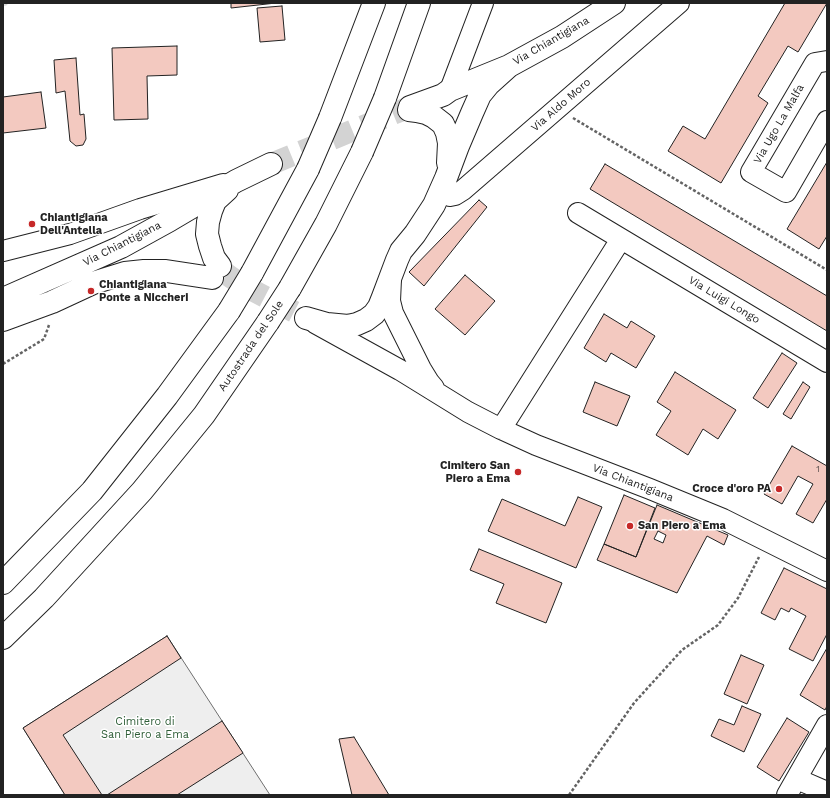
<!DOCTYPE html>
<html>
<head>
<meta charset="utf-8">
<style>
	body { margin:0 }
	#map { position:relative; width:830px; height:798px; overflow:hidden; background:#fff; font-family:"Work Sans",sans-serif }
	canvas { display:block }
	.frame { position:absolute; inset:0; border:4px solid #222; pointer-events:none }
</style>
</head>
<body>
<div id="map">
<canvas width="830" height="798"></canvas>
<div class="frame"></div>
</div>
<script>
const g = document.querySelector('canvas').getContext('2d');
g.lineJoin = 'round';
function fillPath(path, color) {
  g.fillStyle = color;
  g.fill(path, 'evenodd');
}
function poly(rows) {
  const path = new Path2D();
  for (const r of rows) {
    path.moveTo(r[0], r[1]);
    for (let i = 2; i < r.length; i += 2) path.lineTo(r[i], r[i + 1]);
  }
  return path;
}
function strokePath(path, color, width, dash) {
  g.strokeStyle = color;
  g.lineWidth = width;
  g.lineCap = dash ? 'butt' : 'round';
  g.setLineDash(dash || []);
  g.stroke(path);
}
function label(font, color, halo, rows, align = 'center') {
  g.font = font + ' "Work Sans",sans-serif';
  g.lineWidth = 3;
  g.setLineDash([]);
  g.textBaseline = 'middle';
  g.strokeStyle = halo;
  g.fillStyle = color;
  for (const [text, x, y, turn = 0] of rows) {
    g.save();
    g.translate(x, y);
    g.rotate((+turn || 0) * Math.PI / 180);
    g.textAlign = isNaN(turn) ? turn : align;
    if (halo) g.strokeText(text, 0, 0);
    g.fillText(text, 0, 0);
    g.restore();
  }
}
const green = poly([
	[167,636,270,795,65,795,23,728,167,636]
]);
const stream = poly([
	[3,3,5,3]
]);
const building = poly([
	[231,3,276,3,231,8,231,3],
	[785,3,827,3,798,52,788,46,758,96,768,103,721,183,668,151,683,126,705,139,785,3],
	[282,6,285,40,260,42,257,8,282,6],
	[177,46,177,75,147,76,148,119,114,120,112,48,177,46],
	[76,58,80,115,84,114,86,139,83,145,76,146,70,141,65,91,56,93,54,60,76,58],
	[41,92,46,128,3,133,3,97,41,92],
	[827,162,827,236,819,249,787,229,827,162],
	[605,164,827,296,827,331,590,189,605,164],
	[479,200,487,207,424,286,409,272,479,200],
	[465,275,495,301,465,335,435,309,465,275],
	[604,314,627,328,631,321,655,336,636,368,611,353,606,362,584,348,604,314],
	[782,353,797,363,768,408,753,398,782,353],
	[675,372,736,410,718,439,703,429,688,455,656,435,671,411,657,402,675,372],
	[595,382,630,396,617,426,583,412,595,382],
	[803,382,810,387,791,419,783,414,803,382],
	[792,446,827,466,827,499,813,523,796,514,813,484,798,476,782,504,764,494,792,446],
	[624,495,655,508,636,557,604,544,624,495],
	[578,497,602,507,576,568,488,531,502,499,565,526,578,497],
	[657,505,728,535,724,545,707,536,677,593,597,560,604,544,636,557,657,505],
	[658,531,666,535,663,543,654,539,658,531],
	[479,549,562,583,546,623,496,603,504,584,470,570,479,549],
	[784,568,827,589,827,634,813,661,789,649,806,616,791,608,789,612,781,608,775,620,761,613,784,568],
	[167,636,181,658,63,735,102,795,65,795,23,728,167,636],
	[827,648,827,706,825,710,800,695,827,648],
	[741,655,764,665,747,704,724,694,741,655],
	[742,706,761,714,744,752,711,736,719,719,734,725,742,706],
	[787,718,809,732,779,781,757,767,787,718],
	[222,721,243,753,177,795,107,795,222,721],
	[354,737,389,795,352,795,339,739,354,737]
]);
const majorTunnel = poly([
	[271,164,410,107],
	[220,266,225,273,232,278,252,290,306,318]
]);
const path = poly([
	[573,118,827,270],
	[3,364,44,339,49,325],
	[569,795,634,703,682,650,718,625,738,598,759,557]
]);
const minor = poly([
	[827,61,815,63,751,172,786,192,827,121],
	[450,90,483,3],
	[442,188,444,193,450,196,455,195,463,190,679,3],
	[578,213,827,362],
	[3,251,70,234,140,209,223,184],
	[391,279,390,301,393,313,421,369,429,382,434,388],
	[315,323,400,370,468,412,501,429,536,445,650,489,723,519,827,571],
	[501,429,621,239],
	[797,779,827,792],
	[787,795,827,725]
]);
const major = poly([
	[410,107,443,95,450,90,509,66,562,37,614,3],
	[409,110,417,111,426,113,434,117,443,124,447,133,449,143,448,163],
	[220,266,214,258,210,246,207,234,208,222,211,211,215,201,227,190],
	[3,299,121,247,170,220,236,181,271,164],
	[306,318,327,324,348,326,357,324,366,320,374,314,379,307,383,297,397,260,401,251,415,234,434,205,446,178,458,146,472,113,480,95,489,84,509,66],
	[3,320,52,302,93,283,125,273,144,271,166,271,212,278]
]);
const highway = poly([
	[385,98,419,3],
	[330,118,374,3],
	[252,273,308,169],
	[290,288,326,224,362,152],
	[3,583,92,491,167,396,229,311],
	[3,638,44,598,142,491,204,415,268,322]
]);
const highwayBridge = poly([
	[362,152,385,98],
	[308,169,330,118],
	[229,311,252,273],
	[268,322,290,288]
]);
const markers = [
	[32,224,4,"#c62828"],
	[91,291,4,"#c62828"],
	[518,472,4,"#c62828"],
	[779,489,4,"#c62828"],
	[630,526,4,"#c62828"]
];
const numberNames = [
	["1",818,469]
];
const streetNames = [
	["Via Chiantigiana",551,41,-30],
	["Via Aldo Moro",561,105,-41],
	["Via Ugo La Malfa",779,124,-60],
	["Via Chiantigiana",122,244,-27],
	["Via Luigi Longo",724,300,31],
	["Autostrada del Sole",251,346,-56],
	["Via Chiantigiana",633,483,21]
];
const poiNames = [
	["Chiantigiana",40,218],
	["Dell'Antella",40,231],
	["Chiantigiana",99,285],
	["Ponte a Niccheri",99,298],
	["Cimitero San",510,466,"right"],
	["Piero a Ema",510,479,"right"],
	["Croce d'oro PA",771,489,"right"],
	["San Piero a Ema",638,526]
];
const parkNames = [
	["Cimitero di",145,722],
	["San Piero a Ema",145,735]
];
fillPath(green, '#eee');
strokePath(green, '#6f6f6f', 1);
strokePath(stream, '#d9d9d9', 5.5);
fillPath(building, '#f3c9c0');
strokePath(building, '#222', 1);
strokePath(majorTunnel, '#d3d3d3', 22, [22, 11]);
strokePath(minor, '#222', 22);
strokePath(major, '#222', 24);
strokePath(highway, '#222', 24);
strokePath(path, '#646464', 2.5, [3, 2]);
strokePath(minor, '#fff', 20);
strokePath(major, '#fff', 22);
strokePath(highway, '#fff', 22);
strokePath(highwayBridge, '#222', 24, []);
strokePath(highwayBridge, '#fff', 22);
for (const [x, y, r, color] of markers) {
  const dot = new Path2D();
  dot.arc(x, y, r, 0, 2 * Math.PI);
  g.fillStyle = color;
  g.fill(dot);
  strokePath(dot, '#fff', 1.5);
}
label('9px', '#564c4a', null, numberNames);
label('11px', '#222', '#fff', streetNames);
label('bold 11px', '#222', '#fff', poiNames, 'left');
label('11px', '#2f5e38', '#fff', parkNames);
</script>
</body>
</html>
